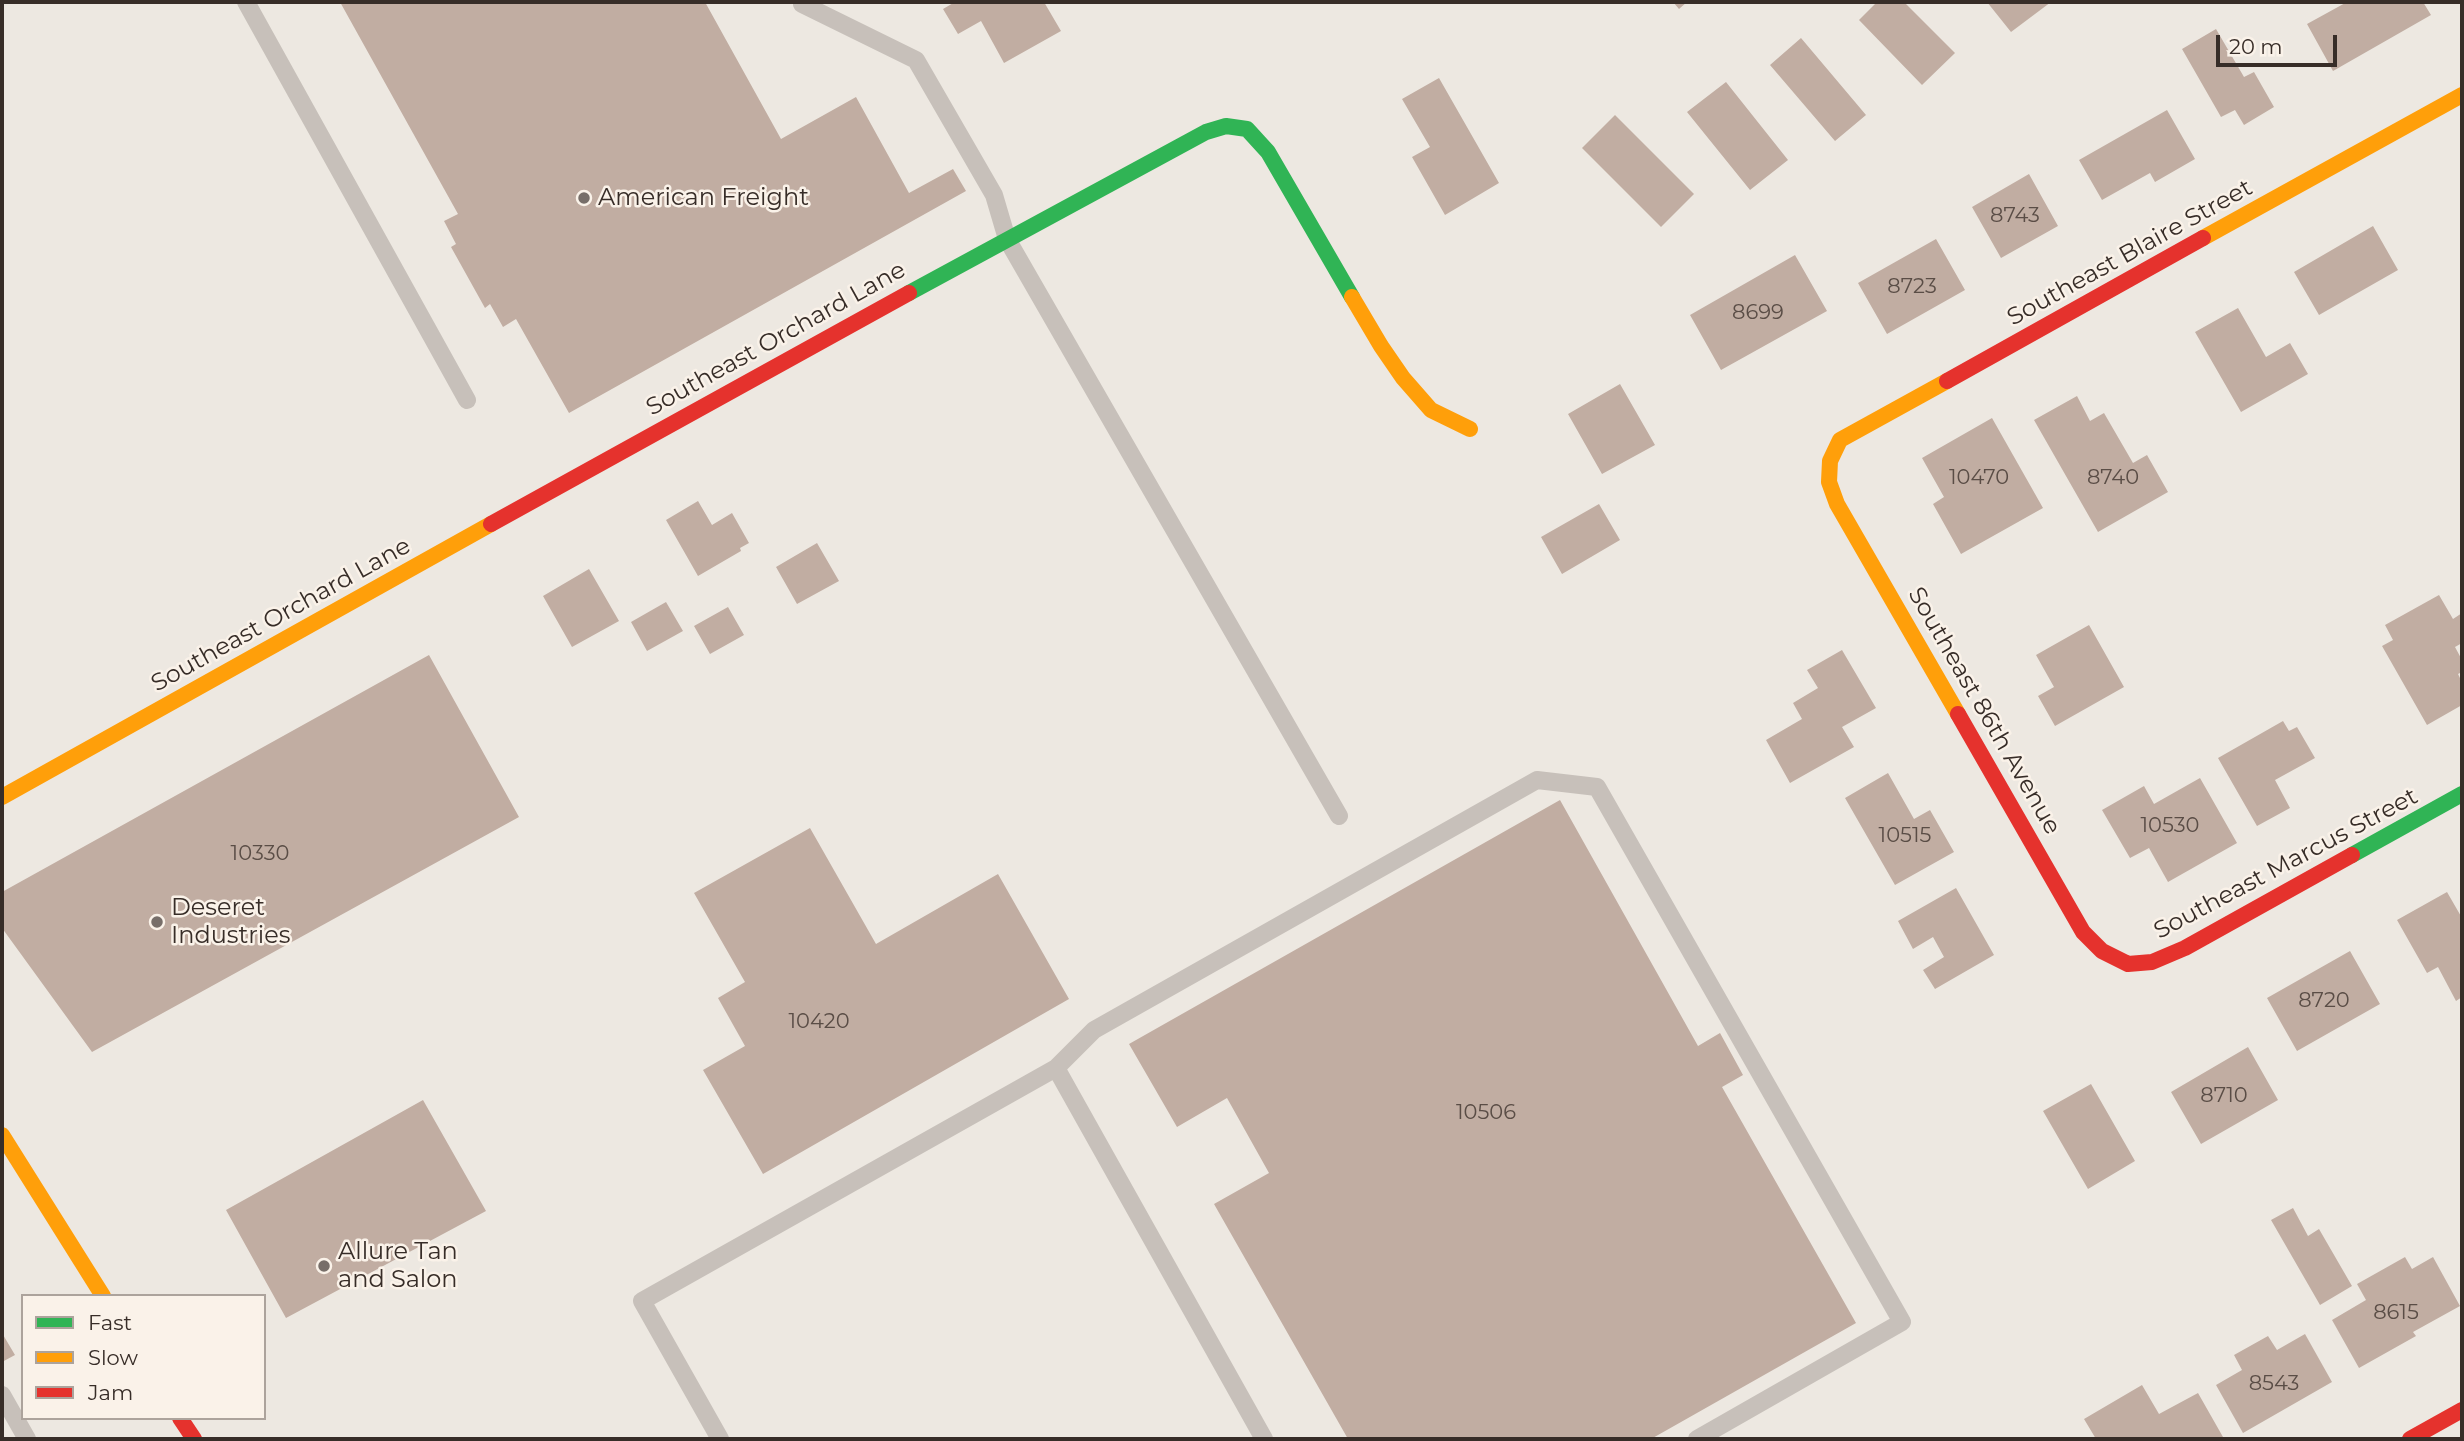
<!DOCTYPE html>
<html>
<head>
<meta charset="utf-8">
<style>
	body { margin:0 }
	#map { position:relative; width:2464px; height:1441px; overflow:hidden; background:#ede8e1; font-family:Montserrat,sans-serif }
	canvas { display:block }
	.frame { position:absolute; inset:0; border:4px solid #372d28; pointer-events:none }
	.legend { position:absolute; left:21px; top:1294px; width:245px; height:126px; box-sizing:border-box; background:#faf2e9; border:2px solid #aca39c; margin:0; padding:9px 12px; list-style:none; font-size:21px; color:#372d28 }
	.legend li { display:flex; align-items:center; gap:14px; height:35px }
	.legend b { width:35px; border:2px solid #aca39c }
	.scale { position:absolute; left:2216px; top:35px; width:121px; height:32px; box-sizing:border-box; border:4px solid #372d28; border-top:0; padding-left:9px; font-size:21px; line-height:24px; white-space:nowrap; color:#372d28; -webkit-text-stroke:5px #faf2e9; paint-order:stroke }
</style>
</head>
<body>
<div id="map">
<canvas width="2464" height="1441"></canvas>
<div class="frame"></div>
<ul class="legend">
<li><b style="height:9px;background:#30b455"></b>Fast</li>
<li><b style="height:9px;background:#ff9f0a"></b>Slow</li>
<li><b style="height:9px;background:#e5322d"></b>Jam</li>
</ul>
<div class="scale">20 m</div>
</div>
<script>
const g = document.querySelector('canvas').getContext('2d');
g.lineJoin = 'round';
function fillPath(path, color) {
  g.fillStyle = color;
  g.fill(path, 'evenodd');
}
function poly(rows) {
  const path = new Path2D();
  for (const r of rows) {
    path.moveTo(r[0], r[1]);
    for (let i = 2; i < r.length; i += 2) path.lineTo(r[i], r[i + 1]);
  }
  return path;
}
function strokePath(path, color, width, dash) {
  g.strokeStyle = color;
  g.lineWidth = width;
  g.lineCap = dash ? 'butt' : 'round';
  g.setLineDash(dash || []);
  g.stroke(path);
}
function label(font, color, halo, rows, align = 'center') {
  g.font = font + ' Montserrat,sans-serif';
  g.lineWidth = 5;
  g.setLineDash([]);
  g.textBaseline = 'middle';
  g.strokeStyle = halo;
  g.fillStyle = color;
  for (const [text, x, y, turn = 0] of rows) {
    g.save();
    g.translate(x, y);
    g.rotate((+turn || 0) * Math.PI / 180);
    g.textAlign = isNaN(turn) ? turn : align;
    if (halo) g.strokeText(text, 0, 0);
    g.fillText(text, 0, 0);
    g.restore();
  }
}
const building = poly([
	[340,2,705,2,781,139,856,97,909,193,953,169,966,191,569,413,516,319,503,327,490,304,485,308,451,247,456,244,444,221,458,214],
	[955,2,1044,2,1061,31,1004,63,981,21,958,34,943,9],
	[1673,2,1687,2,1679,9],
	[1877,2,1904,2,1955,53,1922,85,1859,20],
	[1987,2,2051,2,2011,32],
	[2347,2,2423,2,2431,15,2333,71,2307,24],
	[2216,29,2244,77,2254,72,2274,107,2244,125,2235,110,2221,117,2182,49],
	[1801,38,1866,115,1835,141,1770,65],
	[1439,78,1499,183,1445,215,1412,157,1430,147,1402,99],
	[1726,82,1788,160,1750,190,1687,112],
	[2167,110,2195,159,2155,182,2150,173,2102,200,2079,160],
	[1615,115,1694,194,1661,227,1582,148],
	[2029,174,2058,226,2001,258,1972,207],
	[2373,226,2398,270,2319,315,2294,272],
	[1936,239,1965,290,1887,334,1858,283],
	[1795,255,1827,311,1721,370,1690,315],
	[2238,308,2266,357,2290,343,2308,374,2241,412,2195,332],
	[1620,384,1655,445,1602,474,1568,414],
	[2077,396,2090,421,2104,413,2133,463,2147,455,2168,492,2098,532,2034,420],
	[1992,418,2043,508,1961,554,1933,504,1944,497,1922,458],
	[698,501,712,525,732,513,749,543,740,548,741,551,698,576,666,520],
	[1599,504,1620,540,1562,574,1541,537],
	[817,543,839,581,797,604,776,567],
	[589,569,619,621,572,647,543,596],
	[2439,595,2453,619,2462,613,2462,643,2455,647,2462,660,2462,672,2458,674,2462,682,2462,705,2427,725,2382,646,2393,640,2385,625],
	[666,602,683,631,647,651,631,622],
	[728,607,744,635,710,654,694,626],
	[2089,625,2124,687,2055,726,2038,696,2054,687,2036,655],
	[1842,650,1876,708,1842,727,1854,747,1790,783,1766,740,1802,719,1793,703,1818,688,1807,670],
	[429,655,519,817,92,1052,2,928,2,892],
	[2283,721,2289,731,2297,727,2315,758,2275,780,2290,808,2257,826,2218,758],
	[1888,773,1914,819,1930,810,1954,852,1895,885,1845,798],
	[2200,778,2237,843,2168,882,2149,848,2130,858,2102,810,2144,786,2154,804],
	[1560,800,1698,1046,1720,1033,1743,1075,1722,1087,1856,1323,1651,1439,1348,1439,1214,1204,1269,1173,1227,1098,1177,1127,1129,1044],
	[810,828,876,944,998,874,1069,999,763,1174,703,1070,745,1046,718,998,745,982,694,893],
	[1956,888,1994,955,1935,989,1923,970,1944,957,1933,937,1913,949,1898,921],
	[2447,892,2462,918,2462,997,2456,1001,2438,967,2427,973,2397,920],
	[2350,951,2380,1004,2297,1051,2267,998],
	[2248,1047,2278,1100,2201,1144,2171,1092],
	[2091,1084,2135,1161,2088,1189,2043,1111],
	[423,1100,486,1211,286,1318,226,1210],
	[2293,1208,2308,1236,2319,1229,2352,1286,2320,1305,2271,1220],
	[2405,1257,2412,1269,2433,1257,2460,1306,2413,1332,2416,1336,2359,1368,2332,1320,2366,1300,2357,1284],
	[2,1333,15,1355,2,1362],
	[2305,1334,2332,1382,2243,1433,2216,1385,2242,1370,2234,1355,2268,1336,2277,1350],
	[2142,1385,2159,1414,2198,1393,2223,1437,2220,1439,2096,1439,2084,1419]
]);
const lane = poly([
	[246,2,467,400],
	[802,4,916,60,994,195,1007,239,1339,816],
	[1056,1068,1094,1030,1537,780,1597,787,1902,1322,1697,1439],
	[2,1395,27,1439],
	[720,1439,642,1301,1056,1068,1264,1439]
]);
const fast = poly([
	[909,293,1206,132,1226,126,1247,129,1268,152,1352,297],
	[2352,855,2462,794]
]);
const slow = poly([
	[2203,238,2462,95],
	[1352,297,1381,346,1403,378,1431,410,1470,429],
	[1947,381,1840,440,1830,461,1829,482,1837,504,1958,714],
	[2,797,491,524],
	[2,1135,103,1296]
]);
const jam = poly([
	[1947,381,2203,238],
	[491,524,909,293],
	[1958,714,2083,932,2102,951,2128,964,2152,962,2185,948,2352,855],
	[180,1418,194,1439],
	[2410,1439,2462,1410]
]);
const markers = [
	[584,198,7,"#776e69"],
	[157,922,7,"#776e69"],
	[324,1266,7,"#776e69"]
];
const numberNames = [
	["8743",2015,216],
	["8723",1912,287],
	["8699",1758,313],
	["10470",1979,478],
	["8740",2113,478],
	["10530",2170,826],
	["10515",1905,836],
	["10330",260,854],
	["8720",2324,1001],
	["10420",819,1022],
	["8710",2224,1096],
	["10506",1486,1113],
	["8615",2396,1313],
	["8543",2274,1384]
];
const poiNames = [
	["American Freight",598,198],
	["Deseret",171,908],
	["Industries",171,936],
	["Allure Tan",338,1252],
	["and Salon",338,1280]
];
const streetNames = [
	["Southeast Blaire Street",2130,253,-29],
	["Southeast Orchard Lane",776,339,-29],
	["Southeast Orchard Lane",281,615,-29],
	["Southeast 86th Avenue",1984,711,60],
	["Southeast Marcus Street",2286,864,-28]
];
fillPath(building, '#c1ada2');
strokePath(lane, '#c7c0ba', 18);
strokePath(fast, '#30b455', 16);
strokePath(slow, '#ff9f0a', 16);
strokePath(jam, '#e5322d', 16);
for (const [x, y, r, color] of markers) {
  const dot = new Path2D();
  dot.arc(x, y, r, 0, 2 * Math.PI);
  g.fillStyle = color;
  g.fill(dot);
  strokePath(dot, '#faf2e9', 2.5);
}
label('21px', '#5a4d46', null, numberNames);
label('24px', '#372d28', '#faf2e9', poiNames, 'left');
label('24px', '#372d28', '#faf2e9', streetNames);
</script>
</body>
</html>
